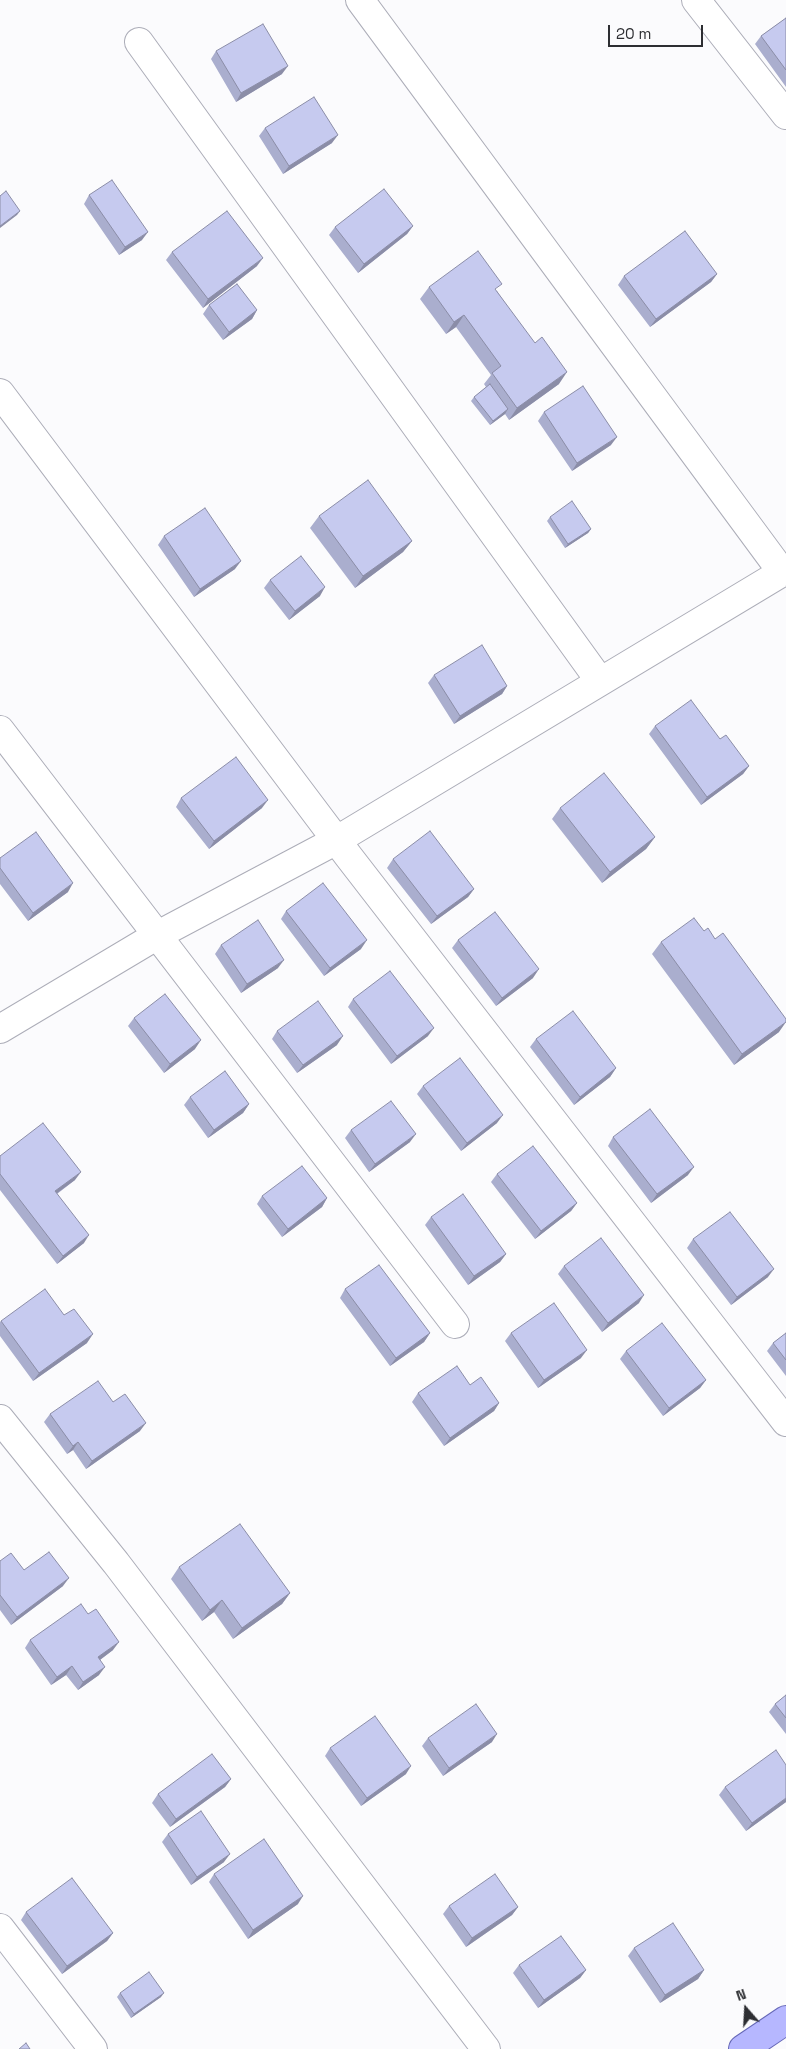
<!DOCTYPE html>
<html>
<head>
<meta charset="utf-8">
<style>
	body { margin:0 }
	#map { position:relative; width:786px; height:2049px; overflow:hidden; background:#fbfbfd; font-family:"Space Grotesk",sans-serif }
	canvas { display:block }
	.north { position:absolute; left:721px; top:1984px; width:50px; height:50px; -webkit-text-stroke:4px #fbfbfd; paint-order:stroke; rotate:341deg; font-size:14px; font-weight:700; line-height:20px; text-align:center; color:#2d2e32 }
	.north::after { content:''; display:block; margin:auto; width:18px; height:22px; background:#2d2e32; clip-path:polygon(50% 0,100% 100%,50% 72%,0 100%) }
	.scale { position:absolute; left:608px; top:25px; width:95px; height:22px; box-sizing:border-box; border:2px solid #2d2e32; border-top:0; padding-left:6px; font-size:15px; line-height:18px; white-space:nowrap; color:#2d2e32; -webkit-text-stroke:4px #fbfbfd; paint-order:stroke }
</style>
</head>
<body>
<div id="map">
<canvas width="786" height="2049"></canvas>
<div class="north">N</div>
<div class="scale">20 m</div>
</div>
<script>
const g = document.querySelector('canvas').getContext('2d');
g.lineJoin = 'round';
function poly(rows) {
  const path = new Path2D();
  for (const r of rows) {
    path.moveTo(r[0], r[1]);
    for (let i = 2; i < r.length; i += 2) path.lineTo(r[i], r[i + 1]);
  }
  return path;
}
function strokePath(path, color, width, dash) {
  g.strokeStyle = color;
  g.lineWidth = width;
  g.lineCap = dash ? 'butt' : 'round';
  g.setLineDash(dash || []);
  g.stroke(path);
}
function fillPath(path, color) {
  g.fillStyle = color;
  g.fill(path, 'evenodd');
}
const minor = poly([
	[360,0,782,572],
	[696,0,786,115],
	[139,42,600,681],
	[0,393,349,857,786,1422],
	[0,730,455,1324],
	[0,1029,156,936,337,840,786,570],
	[0,1419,116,1563,486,2049],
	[0,1928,93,2049]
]);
const major = poly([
	[743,2049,786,2020]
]);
const wall = poly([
	[786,18,786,87,755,44,761,36],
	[216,51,282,74,236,102,211,59],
	[265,128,332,143,283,174,259,136],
	[89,195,142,240,119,255,84,204],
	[413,226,407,234,358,273,329,235,335,227],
	[172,252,257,266,203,308,166,260],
	[717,274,711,282,650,327,618,285,624,276],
	[429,287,497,291,559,384,509,420,505,414,490,425,471,401,474,397,486,387,484,384,491,375,456,327,446,334,420,299],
	[209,305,257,310,252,319,223,340,203,314],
	[544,412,611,445,572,471,538,421],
	[319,516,412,541,403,552,355,588,310,528],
	[550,517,591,529,588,533,565,548,547,521],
	[164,536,235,569,194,597,158,545],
	[270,580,320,596,289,620,264,588],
	[434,675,507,686,502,694,454,724,428,683],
	[655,726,720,739,749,766,743,774,701,805,649,734],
	[181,798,262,808,209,849,176,807],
	[560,808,655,837,646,849,602,883,552,819],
	[0,858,68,892,28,921,0,884],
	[393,859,474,889,468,897,431,924,387,868],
	[286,911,361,949,324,976,281,919],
	[458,940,533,978,496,1006,452,948],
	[661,942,779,1032,734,1065,652,954],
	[221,945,278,968,241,993,215,954],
	[353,999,428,1036,391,1064,348,1007],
	[134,1018,195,1049,164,1073,128,1026],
	[277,1031,337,1045,297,1073,272,1039],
	[536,1039,616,1068,610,1077,574,1105,530,1047],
	[423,1086,497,1123,461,1151,417,1094],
	[190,1097,249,1104,243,1113,208,1138,184,1105],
	[351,1130,410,1142,369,1172,345,1138],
	[613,1137,688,1175,651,1203,608,1146],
	[0,1156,75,1180,57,1194,84,1243,57,1264,0,1190],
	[497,1174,577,1203,571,1211,535,1239,491,1182],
	[262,1196,327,1198,322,1207,282,1237,257,1204],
	[431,1217,506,1254,500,1262,468,1285,425,1225],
	[693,1239,768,1277,731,1305,687,1248],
	[564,1266,639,1303,602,1332,558,1274],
	[345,1289,430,1333,424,1342,390,1366,340,1298],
	[64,1315,87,1343,33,1381,0,1336,0,1322,1,1321],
	[511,1333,581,1358,538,1388,505,1341],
	[786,1333,786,1376,767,1351,773,1343],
	[626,1351,706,1380,700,1388,663,1416,620,1359],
	[470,1385,499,1403,494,1411,444,1446,412,1402,418,1393],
	[113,1402,140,1431,86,1469,73,1450,67,1454,44,1422,50,1414],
	[0,1561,24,1570,63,1586,11,1625,0,1610],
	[179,1567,290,1593,282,1604,233,1639,214,1612,202,1621,171,1579],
	[30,1640,113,1650,100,1660,99,1675,78,1690,66,1675,51,1685,25,1648],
	[786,1695,786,1734,769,1712,775,1704],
	[428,1738,492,1742,443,1776,422,1746],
	[330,1748,406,1774,361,1806,325,1756],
	[231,1779,225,1787,170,1827,152,1803,158,1794],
	[725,1787,786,1802,746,1831,719,1795],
	[168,1834,224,1862,191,1885,162,1842],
	[214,1874,298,1904,248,1939,209,1882],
	[449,1906,518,1907,512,1915,466,1947,443,1914],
	[26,1912,113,1933,107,1941,62,1974,21,1920],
	[634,1948,704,1970,698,1979,660,2003,628,1956],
	[519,1965,586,1970,580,1978,538,2008,513,1973],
	[120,1993,161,1997,131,2018,117,1997]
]);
const shadedWall = poly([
	[288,66,282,74,236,102,241,93],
	[338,135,332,143,283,174,289,166],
	[20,211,17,215,0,228,0,226],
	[413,226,407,234,358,273,364,264],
	[148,232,142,240,119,255,125,247],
	[263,258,257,266,203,308,208,299],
	[717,274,711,282,650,327,656,319],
	[257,310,252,319,223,340,229,332],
	[464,315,456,327,446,334,454,322],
	[567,372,559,384,509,420,517,408],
	[508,409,505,414,490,425,493,421],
	[617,437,611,445,572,471,577,463],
	[591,529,588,533,565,548,568,544],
	[412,541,403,552,355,588,363,576],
	[241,561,235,569,194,597,200,589],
	[325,587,320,596,289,620,295,611],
	[507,686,502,694,454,724,460,716],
	[749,766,743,774,701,805,707,797],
	[268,800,262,808,209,849,214,841],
	[655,837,646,849,602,883,610,872],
	[73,883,68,892,28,921,33,913],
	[474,889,468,897,431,924,437,916],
	[367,940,361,949,324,976,330,968],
	[284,960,278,968,241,993,247,984],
	[539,969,533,978,496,1006,502,998],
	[786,1022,779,1032,734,1065,742,1054],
	[434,1028,428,1036,391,1064,397,1056],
	[343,1036,337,1045,297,1073,303,1065],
	[201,1040,195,1049,164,1073,170,1064],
	[616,1068,610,1077,574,1105,580,1097],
	[249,1104,243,1113,208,1138,214,1130],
	[503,1115,497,1123,461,1151,467,1143],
	[416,1134,410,1142,369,1172,375,1164],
	[694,1167,688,1175,651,1203,657,1194],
	[81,1172,75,1180,49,1199,55,1191],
	[327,1198,322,1207,282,1237,288,1229],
	[577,1203,571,1211,535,1239,541,1231],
	[89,1235,84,1243,57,1264,63,1256],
	[506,1254,500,1262,468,1285,474,1276],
	[774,1269,768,1277,731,1305,737,1297],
	[644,1295,639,1303,602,1332,608,1323],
	[430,1333,424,1342,390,1366,396,1358],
	[93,1334,87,1343,33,1381,39,1373],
	[587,1350,581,1358,538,1388,544,1380],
	[706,1380,700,1388,663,1416,669,1408],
	[499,1403,494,1411,444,1446,450,1438],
	[146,1423,140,1431,86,1469,92,1461],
	[78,1442,73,1450,67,1454,73,1446],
	[69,1578,63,1586,11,1625,17,1617],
	[290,1593,282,1604,233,1639,242,1628],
	[222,1600,214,1612,202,1621,210,1610],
	[119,1642,113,1650,93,1665,98,1657],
	[72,1666,66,1675,51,1685,57,1677],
	[105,1667,99,1675,78,1690,83,1682],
	[497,1734,492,1742,443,1776,449,1768],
	[411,1766,406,1774,361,1806,367,1798],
	[231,1779,225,1787,170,1827,176,1819],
	[786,1798,786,1802,746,1831,752,1823],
	[230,1854,224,1862,191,1885,197,1877],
	[303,1896,298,1904,248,1939,253,1930],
	[518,1907,512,1915,466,1947,472,1938],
	[113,1933,107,1941,62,1974,67,1966],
	[586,1970,580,1978,538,2008,544,2000],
	[704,1970,698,1979,660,2003,665,1995],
	[164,1993,161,1997,131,2018,134,2014]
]);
const building = poly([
	[786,18,786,70,761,36,786,18],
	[263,24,288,66,241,93,216,51,263,24],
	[314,97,338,135,289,166,265,128,314,97],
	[112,180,148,232,125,247,89,195,112,180],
	[384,189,413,226,364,264,335,227,384,189],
	[6,191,20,211,0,226,0,196,6,191],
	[227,211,263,258,208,299,172,252,227,211],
	[685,231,717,274,656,319,624,276,685,231],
	[478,251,502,284,495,289,535,343,542,337,567,372,517,408,492,373,501,366,464,315,454,322,429,287,478,251],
	[237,284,257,310,229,332,209,305,237,284],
	[490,384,508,409,493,421,474,397,490,384],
	[583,386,617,437,577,463,544,412,583,386],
	[368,480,412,541,363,576,319,516,368,480],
	[572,501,591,529,568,544,550,517,572,501],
	[205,508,241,561,200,589,164,536,205,508],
	[301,556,325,587,295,611,270,580,301,556],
	[482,645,507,686,460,716,434,675,482,645],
	[691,700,720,739,726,735,749,766,707,797,655,726,691,700],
	[236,757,268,800,214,841,181,798,236,757],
	[604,773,655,837,610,872,560,808,604,773],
	[430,831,474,889,437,916,393,859,430,831],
	[36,832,73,883,33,913,0,868,0,858,36,832],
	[323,883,367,940,330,968,286,911,323,883],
	[495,912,539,969,502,998,458,940,495,912],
	[694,918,704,931,708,928,715,939,723,933,786,1019,786,1022,742,1054,661,942,694,918],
	[258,920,284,960,247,984,221,945,258,920],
	[390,971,434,1028,397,1056,353,999,390,971],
	[165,994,201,1040,170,1064,134,1018,165,994],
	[318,1001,343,1036,303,1065,277,1031,318,1001],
	[573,1011,616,1068,580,1097,536,1039,573,1011],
	[460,1058,503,1115,467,1143,423,1086,460,1058],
	[225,1071,249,1104,214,1130,190,1097,225,1071],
	[391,1101,416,1134,375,1164,351,1130,391,1101],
	[650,1109,694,1167,657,1194,613,1137,650,1109],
	[43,1123,81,1172,55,1191,89,1235,63,1256,0,1174,0,1156,43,1123],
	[533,1146,577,1203,541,1231,497,1174,533,1146],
	[302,1166,327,1198,288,1229,262,1196,302,1166],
	[463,1194,506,1254,474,1276,431,1217,463,1194],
	[730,1212,774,1269,737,1297,693,1239,730,1212],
	[601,1238,644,1295,608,1323,564,1266,601,1238],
	[379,1265,430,1333,396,1358,345,1289,379,1265],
	[45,1289,64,1315,74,1309,93,1334,39,1373,1,1321,45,1289],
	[554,1303,587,1350,544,1380,511,1333,554,1303],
	[662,1323,706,1380,669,1408,626,1351,662,1323],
	[786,1333,786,1360,773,1343,786,1333],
	[457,1366,470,1385,481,1377,499,1403,450,1438,418,1393,457,1366],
	[98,1381,113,1402,125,1394,146,1423,92,1461,78,1442,73,1446,50,1414,98,1381],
	[240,1524,290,1593,242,1628,222,1600,210,1610,179,1567,240,1524],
	[49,1552,69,1578,17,1617,0,1595,0,1561,11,1553,24,1570,49,1552],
	[81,1604,88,1614,96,1609,119,1642,98,1657,105,1667,83,1682,72,1666,57,1677,30,1640,81,1604],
	[786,1695,786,1718,775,1704,786,1695],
	[476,1704,497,1734,449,1768,428,1738,476,1704],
	[375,1716,411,1766,367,1798,330,1748,375,1716],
	[776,1750,786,1765,786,1798,752,1823,725,1787,776,1750],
	[212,1754,231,1779,176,1819,158,1794,212,1754],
	[201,1811,230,1854,197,1877,168,1834,201,1811],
	[264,1839,303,1896,253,1930,214,1874,264,1839],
	[495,1874,518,1907,472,1938,449,1906,495,1874],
	[72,1878,113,1933,67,1966,26,1912,72,1878],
	[673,1923,704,1970,665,1995,634,1948,673,1923],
	[561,1936,586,1970,544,2000,519,1965,561,1936],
	[149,1972,164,1993,134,2014,120,1993,149,1972],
	[26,2043,30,2049,19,2049,26,2043]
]);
strokePath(minor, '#acadb8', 30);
strokePath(major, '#6668b7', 30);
strokePath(minor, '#fff', 28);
strokePath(major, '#b6b7ff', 28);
fillPath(wall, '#aaaece');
fillPath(shadedWall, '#8b8da7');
fillPath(building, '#c6caef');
strokePath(building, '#8b8da7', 1);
</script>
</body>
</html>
